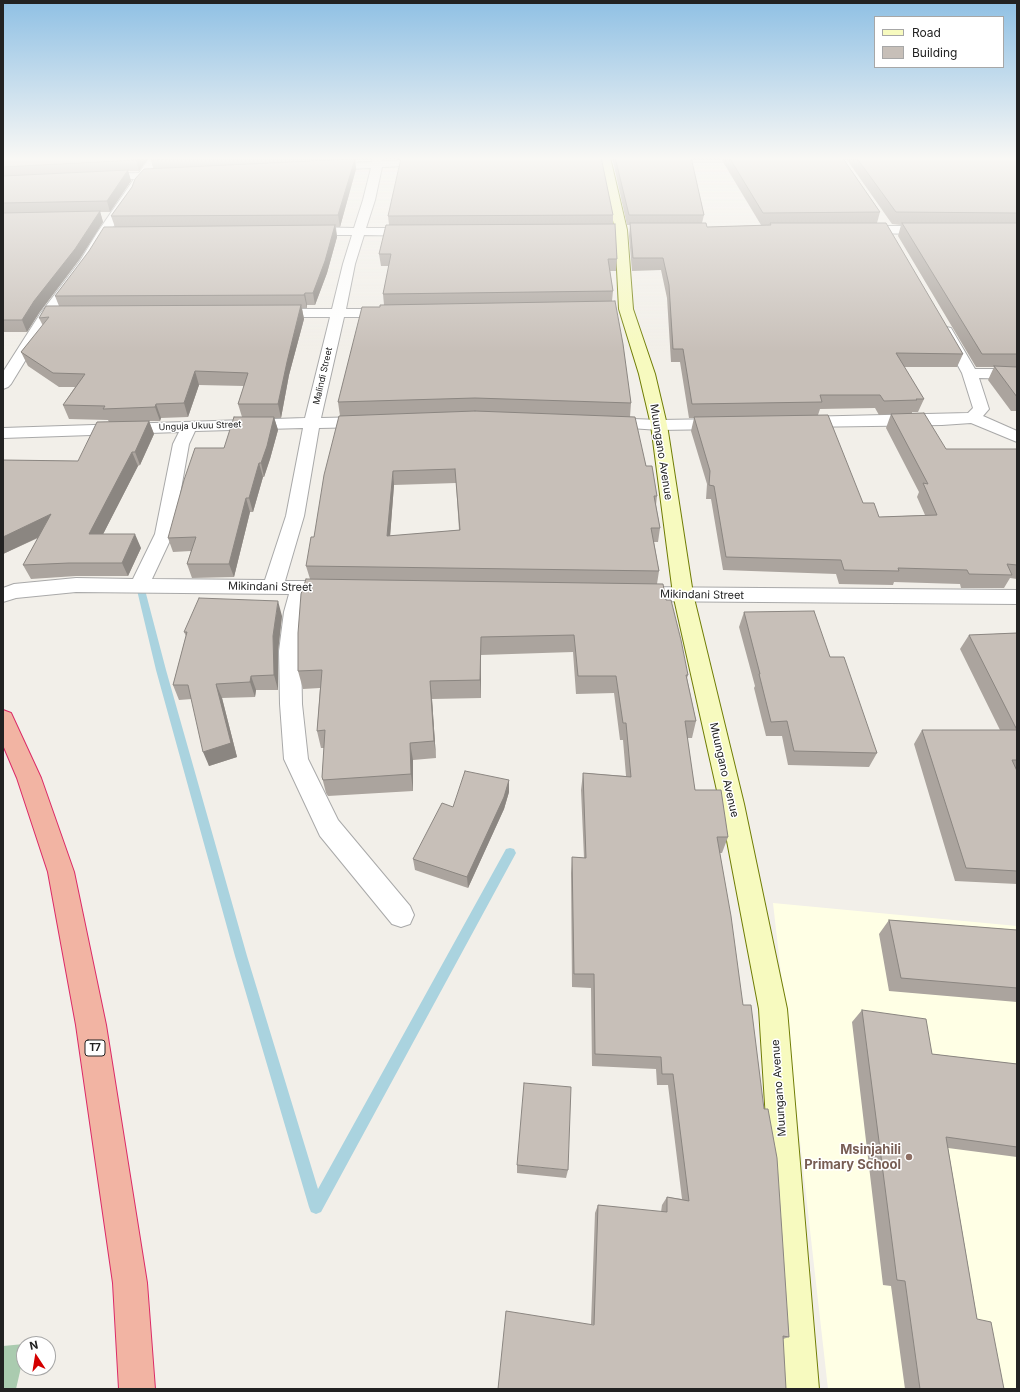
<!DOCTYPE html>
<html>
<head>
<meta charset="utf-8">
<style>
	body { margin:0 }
	#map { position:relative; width:1020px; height:1392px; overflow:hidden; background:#f2efe9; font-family:Inter,sans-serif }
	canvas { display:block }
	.frame { position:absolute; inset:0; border:4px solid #222; pointer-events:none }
	.legend { position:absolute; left:874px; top:16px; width:130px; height:52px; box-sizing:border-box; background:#fff; border:1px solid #a7a7a7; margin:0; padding:5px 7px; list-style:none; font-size:12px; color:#222 }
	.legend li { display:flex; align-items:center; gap:8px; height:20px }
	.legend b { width:20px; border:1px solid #a7a7a7 }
	.north { position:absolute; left:16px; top:1336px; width:40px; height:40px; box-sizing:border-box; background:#fff; border:1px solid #a7a7a7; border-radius:50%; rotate:348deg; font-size:11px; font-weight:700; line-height:16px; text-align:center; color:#222 }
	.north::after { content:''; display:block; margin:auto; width:14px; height:18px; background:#d40000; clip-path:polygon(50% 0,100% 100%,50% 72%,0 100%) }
</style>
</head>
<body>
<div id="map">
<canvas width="1020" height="1392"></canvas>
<div class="frame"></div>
<ul class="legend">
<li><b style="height:5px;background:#f7fabf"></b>Road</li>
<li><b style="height:11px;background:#c7bfb8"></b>Building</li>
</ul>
<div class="north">N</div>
</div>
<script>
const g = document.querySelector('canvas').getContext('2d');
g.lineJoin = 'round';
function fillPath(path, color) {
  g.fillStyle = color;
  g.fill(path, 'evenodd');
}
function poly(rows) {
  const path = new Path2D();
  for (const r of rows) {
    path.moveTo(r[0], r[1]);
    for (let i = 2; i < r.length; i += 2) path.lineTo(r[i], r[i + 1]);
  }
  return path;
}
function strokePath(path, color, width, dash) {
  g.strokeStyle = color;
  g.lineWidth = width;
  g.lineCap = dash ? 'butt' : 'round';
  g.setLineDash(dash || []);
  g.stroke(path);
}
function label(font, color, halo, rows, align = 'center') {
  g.font = font + ' Inter,sans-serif';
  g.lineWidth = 3;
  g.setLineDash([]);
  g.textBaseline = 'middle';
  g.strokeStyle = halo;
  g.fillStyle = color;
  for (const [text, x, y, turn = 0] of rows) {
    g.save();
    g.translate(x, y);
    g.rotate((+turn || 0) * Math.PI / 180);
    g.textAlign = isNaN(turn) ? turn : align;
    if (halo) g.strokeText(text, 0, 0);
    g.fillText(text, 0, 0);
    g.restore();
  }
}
const education = poly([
	[773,903,1017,926,1017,1389,828,1389]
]);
const cemetery = poly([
	[24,1344,24,1354,16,1389,3,1389,3,1346]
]);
const stream = poly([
	[140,583,144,586,166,670,247,956,318,1189,506,849,510,848,514,849,516,853,321,1212,316,1214,311,1212,309,1207,235,956,156,670,136,586,140,583]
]);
const minor = poly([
	[150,157,160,157,150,172,168,172,173,175,168,178,145,179,137,189,134,197,109,233,92,262,53,315,11,384,8,387,3,389,3,372,40,314,80,261,97,233,134,179,100,180,95,177,100,174,139,173,150,157],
	[372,157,382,157,382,161,429,159,434,162,429,165,382,167,375,200,366,228,414,228,418,229,420,232,418,235,414,236,364,235,355,264,346,309,390,309,395,310,397,313,395,316,390,317,344,317,321,418,366,417,372,419,374,422,372,425,366,427,319,428,304,516,285,581,332,581,339,583,342,588,339,593,332,595,309,594,304,612,301,651,302,704,308,759,338,820,410,906,414,915,410,924,401,927,392,924,320,836,284,759,280,704,279,651,284,612,289,594,76,592,16,598,3,602,3,588,14,584,76,578,133,579,155,534,173,444,179,432,3,438,3,428,305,418,330,317,274,317,269,316,267,313,269,310,274,309,332,309,343,264,352,235,306,235,302,234,300,231,302,228,306,227,354,228,363,200,371,168,326,170,321,167,326,164,372,162,372,157],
	[303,428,286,516,265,580,152,579,173,534,189,444,195,431,303,428],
	[860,226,930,226,934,227,936,230,934,233,930,234,856,233,854,230,856,227,860,226],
	[946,327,951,328,975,369,1017,369,1017,379,979,378,989,409,983,416,1017,431,1017,442,971,423,942,425,801,427,795,425,793,422,795,419,801,417,968,413,973,408,962,373,939,331,941,328,946,327],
	[607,418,659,420,722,419,728,421,730,424,728,427,722,429,659,430,601,426,599,423,601,420,607,418],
	[634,587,1017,590,1017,604,634,601,627,599,624,594,627,589,634,587]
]);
const secondary = poly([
	[600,157,610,157,627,230,633,309,655,374,667,425,693,594,744,804,787,1009,819,1389,783,1389,759,1009,720,804,673,594,651,425,639,374,619,309,615,230,600,157]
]);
const trunk = poly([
	[3,710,11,713,41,778,74,872,106,1025,147,1283,155,1389,119,1389,113,1283,76,1025,48,872,17,778,3,745,3,710]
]);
const wall = poly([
	[3,157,149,157,139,171,128,171,131,181,110,212,100,212,103,222,79,260,39,313,27,332,3,332],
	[152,157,359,157,358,160,355,160,356,169,340,227,336,227,337,237,327,273,315,305,307,305,307,308,302,308,304,319,289,375,281,418,274,418,278,430,270,459,264,477,263,477,253,512,250,512,234,577,192,578,187,564,191,551,173,552,168,538,224,448,242,417,238,404,244,386,199,385,188,417,161,418,160,421,149,421,154,434,140,465,138,466,103,534,141,548,128,576,76,576,31,579,23,565,38,538,3,554,3,460,78,461,109,422,108,420,69,419,63,405,75,387,59,387,28,366,21,352,43,326,39,318,59,306,55,296,115,227,111,216,132,187,153,168,151,160],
	[404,157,601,157,613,215,613,224,617,259,616,271,610,271,613,291,612,301,631,403,630,417,646,466,657,496,656,505,660,528,658,542,654,542,659,571,657,584,666,600,688,675,687,678,696,721,692,738,687,738,695,790,728,837,722,853,720,853,789,1337,783,1339,591,1324,595,1213,598,1205,661,1212,662,1205,667,1197,682,1199,668,1085,657,1085,656,1069,592,1066,591,988,572,987,571,873,572,857,584,858,581,790,583,773,626,776,623,740,620,740,614,693,576,694,573,652,481,655,481,698,432,699,436,758,413,760,413,791,328,796,326,793,322,777,324,748,321,748,317,731,320,688,303,689,298,671,310,579,306,566,314,537,340,416,338,402,380,307,384,305,383,294,389,266,381,266,379,254,389,225,388,216],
	[456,483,459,530,390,536,394,485],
	[612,157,691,157,704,215,702,223,707,227,769,225,761,225,720,157,842,157,880,212,877,223,963,354,957,367,904,367,924,399,918,412,912,412,912,414,946,449,1017,449,1017,579,1010,578,1004,588,961,588,960,584,894,582,893,585,839,584,836,574,723,570,711,499,706,499,707,484,691,431,694,418,689,418,680,362,671,362,667,298,661,270,632,271,629,236,630,225,627,225],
	[875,408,879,415,891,414,886,428,919,492,917,497,925,515,879,517,863,503,818,415,820,409],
	[845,157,1017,157,1017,412,1016,411,1011,411,988,380,994,367,976,367,898,236,901,225,892,224],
	[744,612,830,657,877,753,869,767,788,765,782,736,766,736,754,688,755,686,739,627],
	[282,616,278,651,278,690,256,690,255,697,222,698,237,757,209,766,192,699,179,700,173,685,186,636,184,632],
	[1017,633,1017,884,955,881,914,744,922,730,1000,730,960,649,969,635],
	[509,792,504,809,468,888,415,870,413,859,453,807],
	[889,920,1017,930,1017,1002,889,991,879,934],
	[862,1010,932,1054,1017,1064,1017,1157,948,1148,977,1319,1004,1389,905,1389,891,1286,883,1285,852,1022],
	[517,1165,568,1170,566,1178,517,1173]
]);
const shadedWall = poly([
	[138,157,149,157,139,171,136,160],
	[355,159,356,169,340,227,338,215],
	[128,170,131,181,110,212,107,201],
	[100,211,103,222,79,260,39,313,27,332,22,320,34,301],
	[335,225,337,237,327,273,315,305,313,293],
	[305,293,307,305,307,308,304,295],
	[301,305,304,319,289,375,281,418,278,404,287,362],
	[195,371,199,385,188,417,184,403],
	[156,404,161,418,160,421,155,407],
	[274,417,278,430,270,459,264,477,261,463],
	[149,421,154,434,140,465,135,452],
	[132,452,138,466,96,548,89,534],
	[259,463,263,477,253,512,249,498],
	[393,471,394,485,389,550,387,536],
	[246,498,250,512,234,577,229,564],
	[51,514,58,528,3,554,3,537],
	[135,534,141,548,128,576,122,563],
	[278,601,282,616,278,651,278,690,274,675,273,636],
	[481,637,481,698,480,680],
	[251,676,256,690,255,697,250,682],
	[430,681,432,699,436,758,434,741],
	[216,684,222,698,237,757,209,766,203,752],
	[410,743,413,760,413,791,411,774],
	[509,780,509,792,504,809,468,888,467,877]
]);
const building = poly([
	[3,157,138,157,136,160,3,167,3,157],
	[152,157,209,157,151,160,152,157],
	[412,157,601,157,613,215,388,216,401,158,412,157],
	[615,157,691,157,704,215,629,215,615,157],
	[729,157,842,157,880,212,763,213,729,157],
	[856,157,1017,157,1017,213,896,212,856,157],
	[355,159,338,215,111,216,132,187,135,179,144,169,355,159],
	[128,170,107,201,3,203,3,176,128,170],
	[100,211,75,249,34,301,22,320,3,320,3,213,100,211],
	[630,223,706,223,707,227,771,225,770,223,886,223,963,354,896,353,924,399,916,399,917,400,884,401,880,395,820,395,822,402,692,404,683,349,673,349,669,285,663,258,633,258,630,223],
	[902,223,1017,223,1017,354,982,354,902,223],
	[615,224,617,259,608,259,613,291,383,294,391,254,379,254,386,225,615,224],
	[335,225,325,261,313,293,305,293,304,295,55,296,89,251,104,227,335,225],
	[615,301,623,344,631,403,475,398,338,402,362,307,380,307,380,305,615,301],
	[301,305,287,362,278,404,238,404,248,373,195,371,184,403,156,404,155,407,103,409,105,406,63,405,85,374,53,373,21,352,49,317,39,318,46,306,301,305],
	[994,366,1017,367,1017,397,994,366],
	[475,411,635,417,646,466,652,466,657,496,654,496,660,528,651,528,659,571,306,566,311,537,314,537,324,475,339,416,475,411],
	[455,469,460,530,387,536,393,471,455,469],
	[924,413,946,449,1017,449,1017,565,1007,564,1012,575,969,574,967,570,898,568,899,571,844,570,841,560,726,557,714,486,709,485,710,471,694,417,828,415,863,503,874,503,879,517,937,515,923,483,928,484,891,414,924,413],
	[234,417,274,417,267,446,261,463,259,463,249,498,246,498,229,564,187,564,196,537,168,538,184,480,195,448,224,448,234,417],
	[149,421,135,452,132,452,89,534,135,534,122,563,69,563,23,565,51,514,3,537,3,460,78,461,97,422,149,421],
	[306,579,663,584,666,600,671,600,681,640,688,675,686,675,696,721,685,721,695,790,721,790,728,837,717,837,731,916,743,1005,751,1005,764,1109,768,1109,777,1158,789,1337,783,1336,786,1389,498,1389,506,1311,594,1325,598,1205,667,1212,667,1197,689,1201,673,1074,662,1074,661,1057,595,1054,594,974,574,974,572,857,586,858,583,773,631,777,626,723,623,723,616,676,578,676,574,635,481,637,480,680,430,681,434,741,410,743,411,774,323,780,322,777,325,730,317,731,322,670,298,671,298,633,301,594,306,579],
	[199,598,278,601,273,636,274,675,251,676,250,682,216,684,231,743,203,752,188,685,173,685,187,632,184,632,199,598],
	[814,611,830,657,844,657,877,753,794,751,787,721,771,722,759,674,760,674,744,612,814,611],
	[1017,633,1017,760,1012,760,1017,771,1017,871,966,868,922,730,1017,730,969,635,1017,633],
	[465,771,509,780,504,797,467,877,413,859,442,803,453,807,465,771],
	[889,920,1017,930,1017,988,901,978,889,920],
	[862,1010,926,1019,932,1054,1017,1064,1017,1147,946,1137,977,1319,991,1322,1004,1389,920,1389,905,1281,897,1280,862,1010],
	[524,1083,571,1087,568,1170,517,1165,524,1083]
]);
const markers = [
	[909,1157,4,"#8d6e63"]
];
const farStreetnames = [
	["Malindi Street",323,376,-77],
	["Unguja Ukuu Street",200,426,-2]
];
const shields = [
	[95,1048,20]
];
const shieldNames = [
	["T7",95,1048]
];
const streetNames = [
	["Muungano Avenue",661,452,81],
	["Mikindani Street",270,587,1],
	["Mikindani Street",702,595,1],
	["Muungano Avenue",724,770,77],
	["Muungano Avenue",779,1088,-94]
];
const nearEducationnames = [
	["Msinjahili",901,1150],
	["Primary School",901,1165]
];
fillPath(education, '#ffffe5');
fillPath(cemetery, '#aacbaf');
fillPath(stream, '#aad3df');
strokePath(minor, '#a9a9a9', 2);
strokePath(secondary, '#707d05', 2);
strokePath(trunk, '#dc2a67', 2);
fillPath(minor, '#fff');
fillPath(secondary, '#f7fabf');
fillPath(trunk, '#f2b4a3');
fillPath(wall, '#aba49e');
fillPath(shadedWall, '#8b8681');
fillPath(building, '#c7bfb8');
strokePath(building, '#8b8681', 1);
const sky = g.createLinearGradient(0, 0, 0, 352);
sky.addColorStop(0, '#8fc0e4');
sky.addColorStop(0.45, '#f9f8f5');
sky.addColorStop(1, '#f9f8f500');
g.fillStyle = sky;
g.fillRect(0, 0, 1020, 352);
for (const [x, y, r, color] of markers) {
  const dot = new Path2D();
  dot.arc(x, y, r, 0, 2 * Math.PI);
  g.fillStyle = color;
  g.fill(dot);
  strokePath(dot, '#fff', 1.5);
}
label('9px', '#222', '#fff', farStreetnames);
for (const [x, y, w] of shields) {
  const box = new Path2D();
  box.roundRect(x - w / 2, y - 8, w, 16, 3);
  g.fillStyle = '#fff';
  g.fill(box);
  strokePath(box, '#222', 1);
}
label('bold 10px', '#222', null, shieldNames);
label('11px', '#222', '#fff', streetNames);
label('bold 13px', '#785e54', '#fff', nearEducationnames, 'right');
</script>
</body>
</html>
